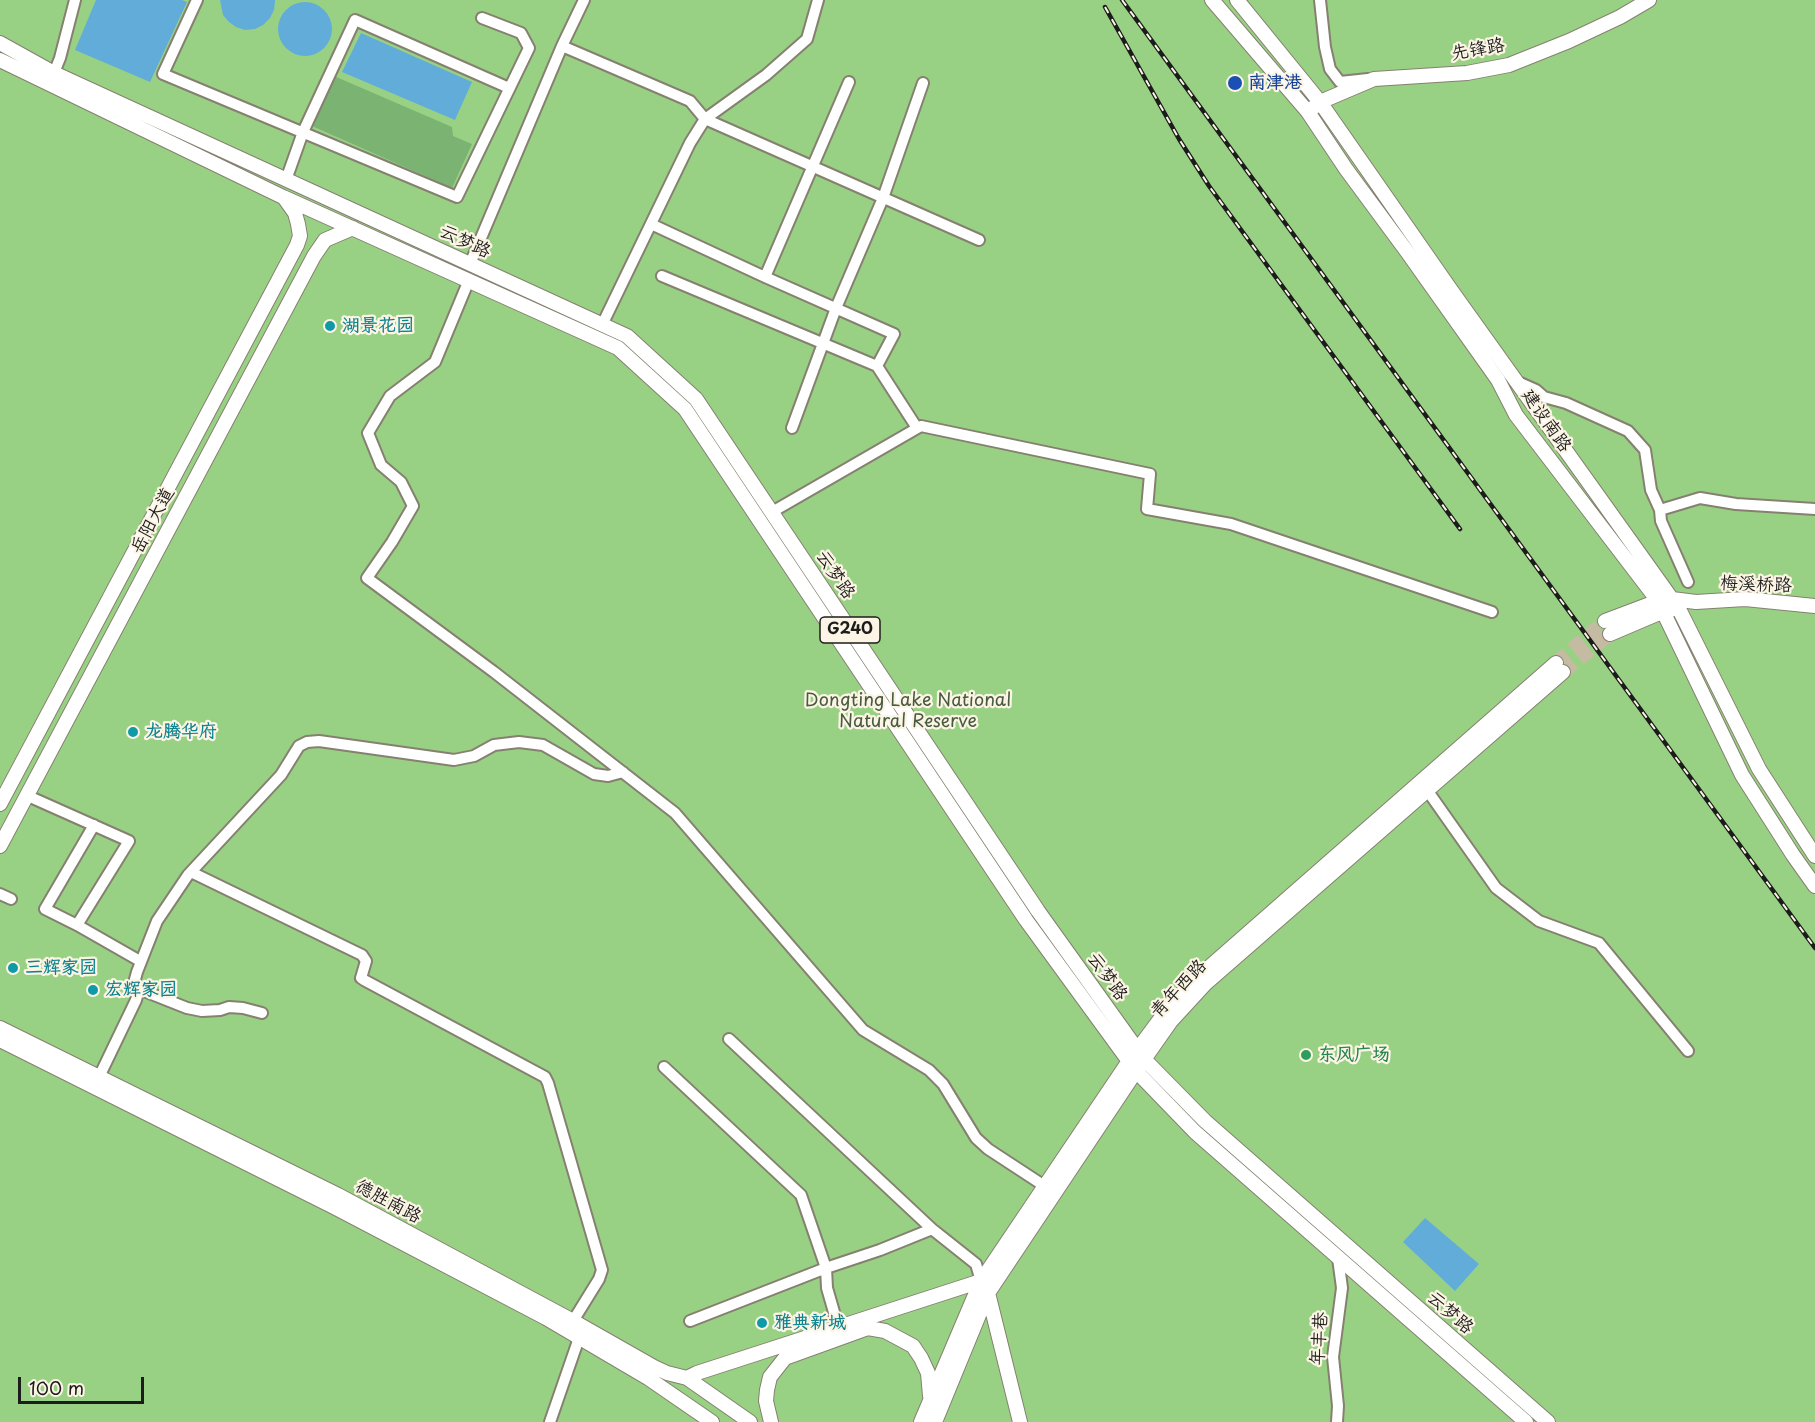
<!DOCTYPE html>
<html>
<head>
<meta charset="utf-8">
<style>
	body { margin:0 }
	#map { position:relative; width:1815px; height:1422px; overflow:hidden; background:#eee3c3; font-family:"Playpen Sans",sans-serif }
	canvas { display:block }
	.scale { position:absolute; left:18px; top:1377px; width:126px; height:27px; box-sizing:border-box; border:3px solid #1c1c1c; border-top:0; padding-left:8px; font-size:18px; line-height:21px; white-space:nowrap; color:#1c1c1c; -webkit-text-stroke:4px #fcf5e5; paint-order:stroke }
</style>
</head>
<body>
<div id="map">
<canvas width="1815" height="1422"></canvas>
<div class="scale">100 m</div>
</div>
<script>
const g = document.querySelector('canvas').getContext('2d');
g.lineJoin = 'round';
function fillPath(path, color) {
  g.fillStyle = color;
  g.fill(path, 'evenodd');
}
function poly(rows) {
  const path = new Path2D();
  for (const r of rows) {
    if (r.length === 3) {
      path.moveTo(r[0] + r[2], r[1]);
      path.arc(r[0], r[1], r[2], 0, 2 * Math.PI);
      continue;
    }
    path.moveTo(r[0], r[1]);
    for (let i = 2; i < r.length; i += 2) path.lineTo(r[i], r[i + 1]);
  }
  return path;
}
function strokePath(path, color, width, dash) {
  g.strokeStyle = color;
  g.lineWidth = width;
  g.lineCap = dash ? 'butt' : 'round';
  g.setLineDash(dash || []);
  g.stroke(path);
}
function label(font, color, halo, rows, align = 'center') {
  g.font = font + ' "Playpen Sans","LXGW WenKai TC",sans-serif';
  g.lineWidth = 4.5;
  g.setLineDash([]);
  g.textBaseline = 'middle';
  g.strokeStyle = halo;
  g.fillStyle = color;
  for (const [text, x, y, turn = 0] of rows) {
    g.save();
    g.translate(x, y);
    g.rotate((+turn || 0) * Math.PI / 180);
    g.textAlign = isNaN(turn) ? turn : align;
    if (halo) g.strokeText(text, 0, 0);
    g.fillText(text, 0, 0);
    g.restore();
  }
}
const green = poly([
	[0,0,1815,0,1815,1422,0,1422]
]);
const forest = poly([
	[334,76,452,127,453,136,472,144,452,188,312,126]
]);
const water = poly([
	[96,0,182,0,187,2,150,82,75,50],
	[220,0,275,0,275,1,274,10,270,18,263,25,255,29,245,30,236,27,229,22,223,15],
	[305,29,27],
	[361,33,472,82,455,120,342,72],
	[1425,1218,1479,1264,1455,1291,1403,1242]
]);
const majorTunnel = poly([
	[1556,663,1605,621],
	[1563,672,1610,634]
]);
const minor = poly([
	[197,0,163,74,457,197,529,48,521,33,482,18],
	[1320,0,1325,47,1330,69,1340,82,1368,79],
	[562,46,690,101,705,119,979,240],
	[54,73,60,58,75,0],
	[286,180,303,132,355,20,509,88],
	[651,224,765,277,894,334,877,366,917,428],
	[470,264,562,46,584,0],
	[662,276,877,366],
	[765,277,849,82],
	[469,280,435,362,390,396,368,433,381,465,401,482,413,506,392,542,367,578,494,672,675,813,863,1030,929,1070,943,1084,976,1138,988,1149,1046,1187],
	[602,325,690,143,705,119,766,75,807,39,818,0],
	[1518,382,1536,390,1544,397,1566,403,1628,431,1645,450,1651,490,1660,510],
	[792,428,836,308,883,198,923,83],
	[772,512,921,426,1150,474,1147,509,1231,524,1492,612],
	[1688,582,1661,521,1660,510,1700,498,1736,504,1815,509],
	[1427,790,1496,888,1539,921,1599,943,1688,1051],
	[28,796,129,841,77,925,140,961],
	[191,872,362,955,366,961,361,978,364,980,545,1077,548,1083,602,1270,599,1279,573,1321],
	[0,894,11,899],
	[77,925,45,909,94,825],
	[139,989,187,1008,202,1011,220,1010,229,1007,243,1008,262,1013],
	[729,1039,932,1229,976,1264,981,1281],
	[664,1067,801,1195,826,1268,827,1288,838,1326],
	[99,1077,136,1000,139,989,134,983,137,972,157,921,188,875,281,775,299,746,307,742,319,741,454,760,474,756,494,745,519,742,543,745,594,774,608,776,623,772],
	[690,1321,826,1268,880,1250,932,1229],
	[550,1422,579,1338],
	[1337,1422,1338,1406,1333,1357,1342,1288,1338,1258]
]);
const major = poly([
	[1212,0,1308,112,1346,169,1408,253,1498,380,1516,415,1658,601,1742,775,1793,855,1815,886],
	[1237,0,1320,102,1451,290,1679,609,1759,769,1815,856],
	[0,43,54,73,627,336,696,399,1038,911,1144,1059,1205,1121,1548,1422],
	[0,60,283,197,618,348,685,409,1026,920,1136,1071,1195,1132,1526,1422],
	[1314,107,1320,102,1374,79,1467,73,1509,65,1569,41,1620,17,1649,0],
	[1605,621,1658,601,1672,599,1696,602,1745,599,1815,606],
	[1610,634,1664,611,1671,610],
	[0,804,297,245,300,236,298,224,295,213,285,199],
	[0,846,314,256,325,240,353,228],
	[0,1028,338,1195,573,1321,654,1367,667,1373,687,1378,750,1422],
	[0,1040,334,1207,546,1318,648,1378,712,1422],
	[988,1293,1020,1422],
	[687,1378,697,1373,981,1281],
	[771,1422,766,1401,767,1390,770,1377,785,1358,868,1328,885,1331,913,1346,921,1358,928,1373,930,1396],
	[921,1422,981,1281,1129,1061,1164,1014,1190,984,1556,663],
	[935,1422,988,1293,1136,1071,1171,1021,1205,984,1563,672]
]);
const rail = poly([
	[1122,0,1815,948],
	[1105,7,1179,139,1209,186,1460,529]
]);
const markers = [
	[1235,83,8,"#1a4fb4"],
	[330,326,6,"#0f9aa8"],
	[133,732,6,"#0f9aa8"],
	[13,968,6,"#0f9aa8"],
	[93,990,6,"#0f9aa8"],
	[1306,1055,6,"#2e9e5b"],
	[762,1323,6,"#0f9aa8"]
];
const shields = [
	[850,630,60]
];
const shieldNames = [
	["G240",850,630]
];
const streetNames = [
	["先锋路",1478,50,-10],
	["云梦路",465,242,25],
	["建设南路",1546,421,55],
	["岳阳大道",153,521,-62],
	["云梦路",835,575,56],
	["梅溪桥路",1756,585,2],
	["云梦路",1107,977,54],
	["青年西路",1179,989,-47],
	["德胜南路",388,1202,28],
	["云梦路",1450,1313,41],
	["年丰巷",1320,1339,-86]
];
const transitNames = [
	["南津港",1248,83]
];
const cultureNames = [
	["湖景花园",342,326],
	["龙腾华府",145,732],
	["三辉家园",25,968],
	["宏辉家园",105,990],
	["雅典新城",774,1323]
];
const parkNames = [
	["Dongting Lake National",908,701],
	["Natural Reserve",908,722]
];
const leisureNames = [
	["东风广场",1318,1055]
];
fillPath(green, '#99d184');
fillPath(forest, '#7ab372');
fillPath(water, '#62acda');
strokePath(majorTunnel, '#c4bba2', 14, [14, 7]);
strokePath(minor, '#858070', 14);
strokePath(major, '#858070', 16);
strokePath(minor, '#fff', 10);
strokePath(major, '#fff', 14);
strokePath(rail, '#1c1c1c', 4.5);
strokePath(rail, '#fcf5e5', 2, [7]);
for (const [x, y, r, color] of markers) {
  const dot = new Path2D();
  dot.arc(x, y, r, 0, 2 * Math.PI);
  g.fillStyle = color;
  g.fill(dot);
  strokePath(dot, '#fcf5e5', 2);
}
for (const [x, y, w] of shields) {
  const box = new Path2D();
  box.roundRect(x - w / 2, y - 13, w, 26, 4.5);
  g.fillStyle = '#fcf5e5';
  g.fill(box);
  strokePath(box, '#1c1c1c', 1.5);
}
label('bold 16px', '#1c1c1c', null, shieldNames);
label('18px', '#1c1c1c', '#fcf5e5', streetNames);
label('bold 18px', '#164399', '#fcf5e5', transitNames, 'left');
label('bold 18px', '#0d838f', '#fcf5e5', cultureNames, 'left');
label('18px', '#485b40', '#fcf5e5', parkNames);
label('bold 18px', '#27864d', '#fcf5e5', leisureNames, 'left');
</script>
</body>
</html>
